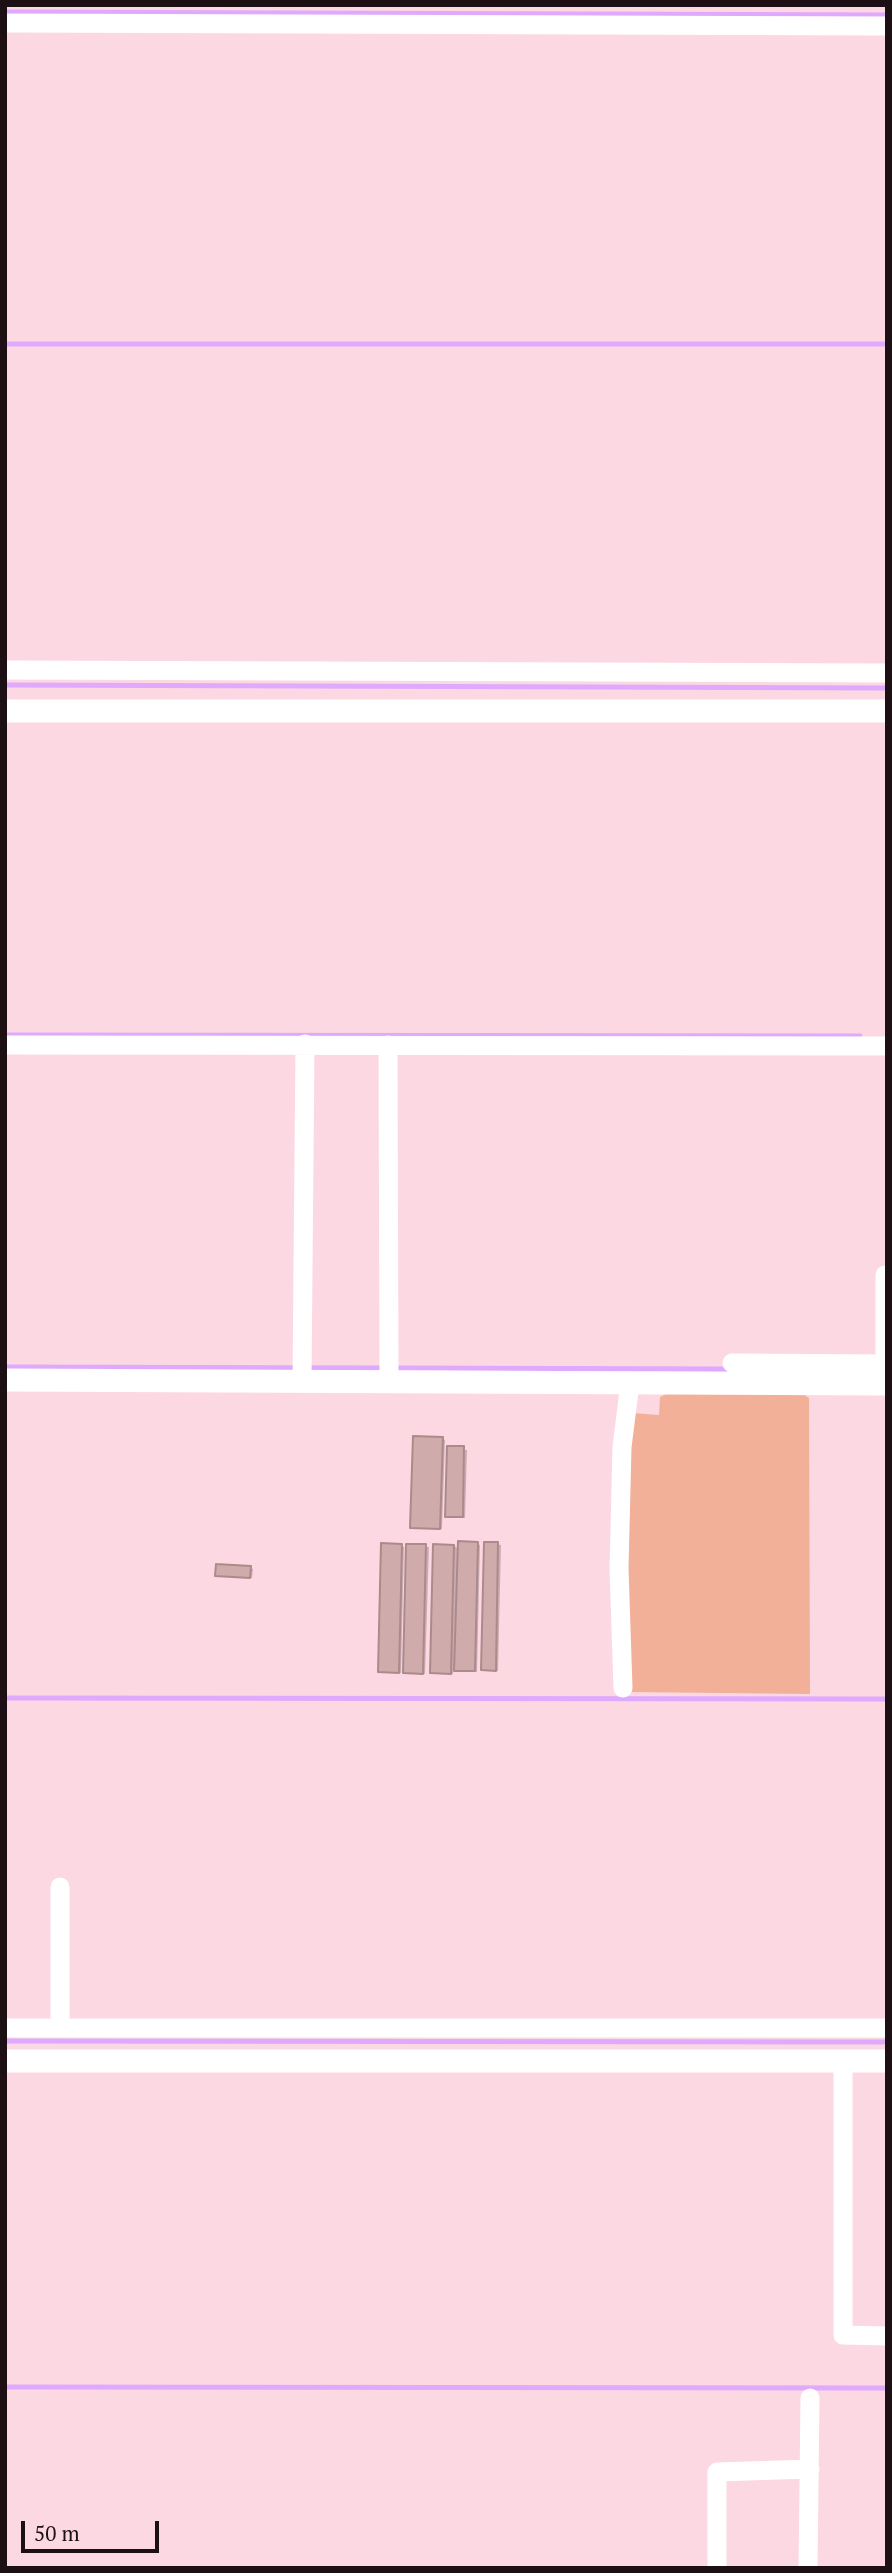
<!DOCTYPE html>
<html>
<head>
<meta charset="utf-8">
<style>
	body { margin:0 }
	#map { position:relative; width:892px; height:2573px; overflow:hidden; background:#fcd8e3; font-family:"PT Serif",serif }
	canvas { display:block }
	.frame { position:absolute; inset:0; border:7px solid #1c1015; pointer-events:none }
	.scale { position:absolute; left:21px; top:2521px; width:138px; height:32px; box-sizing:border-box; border:4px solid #1c1015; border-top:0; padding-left:9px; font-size:21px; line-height:24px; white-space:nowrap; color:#1c1015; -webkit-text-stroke:5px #fcd8e3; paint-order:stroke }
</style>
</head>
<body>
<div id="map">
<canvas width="892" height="2573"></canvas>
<div class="frame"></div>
<div class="scale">50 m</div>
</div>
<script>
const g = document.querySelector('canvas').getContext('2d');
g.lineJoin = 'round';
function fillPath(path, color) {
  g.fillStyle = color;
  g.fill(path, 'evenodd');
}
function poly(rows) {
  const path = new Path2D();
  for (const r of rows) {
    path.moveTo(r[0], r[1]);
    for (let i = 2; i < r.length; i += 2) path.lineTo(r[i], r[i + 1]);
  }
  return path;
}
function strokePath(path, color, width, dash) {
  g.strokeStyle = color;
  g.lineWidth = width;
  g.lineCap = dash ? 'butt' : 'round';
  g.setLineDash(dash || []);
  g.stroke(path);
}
const green = poly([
	[666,1394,803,1394,809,1398,810,1694,627,1692,626,1545,632,1413,659,1415,660,1397]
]);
const shadow = poly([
	[443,1439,445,1440,442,1529,414,1528,412,1527],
	[449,1448,467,1450,465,1518,447,1516],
	[486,1543,501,1545,498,1671,483,1669],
	[478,1544,480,1545,477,1672,458,1671,453,1668,453,1674,435,1674,432,1672,454,1546,459,1549],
	[401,1545,404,1547,401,1673,382,1673,380,1671],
	[408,1546,429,1547,425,1674,404,1672],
	[250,1568,253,1569,252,1578,217,1575]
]);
const stream = poly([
	[5,12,887,15],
	[5,344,887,344],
	[5,685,887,688],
	[5,1035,860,1036],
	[5,1367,384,1368],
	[393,1368,730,1369],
	[5,1698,887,1699],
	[5,2041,887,2042],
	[5,2387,887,2388]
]);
const building = poly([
	[413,1436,443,1437,440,1529,410,1528,413,1436],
	[447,1446,464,1446,463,1517,445,1517,447,1446],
	[458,1541,478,1542,475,1671,454,1671,458,1541],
	[484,1542,498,1542,496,1671,481,1670,484,1542],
	[381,1543,402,1544,399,1673,378,1672,381,1543],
	[406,1544,426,1544,423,1674,403,1673,406,1544],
	[433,1544,454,1545,451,1674,430,1673,433,1544],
	[216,1564,251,1566,250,1578,215,1576,216,1564]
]);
const minor = poly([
	[5,23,887,26],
	[5,670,887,673],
	[5,1045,887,1046],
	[388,1045,389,1381],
	[732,1363,887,1364],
	[885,1364,885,1275],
	[302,1381,305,1044],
	[623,1688,619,1568,622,1447,630,1383],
	[5,2028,887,2028],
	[60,2028,60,1887],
	[843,2061,843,2335,887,2336],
	[717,2568,717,2472,810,2469],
	[808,2568,810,2398]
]);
const tertiary = poly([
	[5,711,887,711],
	[5,1380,887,1384],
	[5,2061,887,2061]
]);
fillPath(green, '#f2b099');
fillPath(shadow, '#0003');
strokePath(stream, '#dfa9fd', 5);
fillPath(building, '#cfabab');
strokePath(building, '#ad8a8a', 2);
strokePath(minor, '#fff', 19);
strokePath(tertiary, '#fff', 23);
</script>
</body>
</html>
